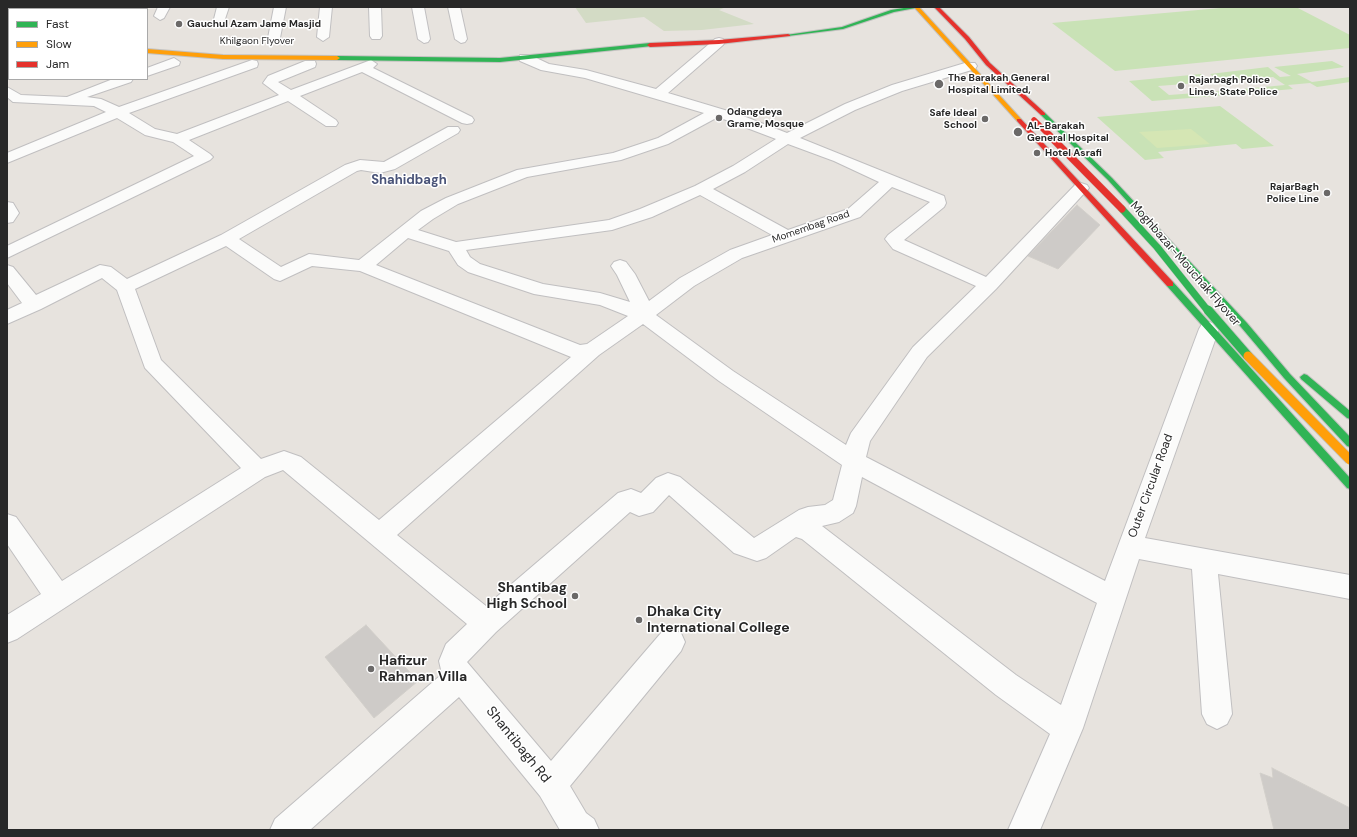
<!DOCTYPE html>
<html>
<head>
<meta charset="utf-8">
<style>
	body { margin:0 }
	#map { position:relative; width:1357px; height:837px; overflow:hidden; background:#e7e3de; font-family:"DM Sans",sans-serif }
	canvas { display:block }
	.frame { position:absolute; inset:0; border:8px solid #282828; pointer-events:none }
	.legend { position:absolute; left:8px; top:8px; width:140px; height:72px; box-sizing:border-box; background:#fff; border:1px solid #a9a9a9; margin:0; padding:5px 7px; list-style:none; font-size:12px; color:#282828 }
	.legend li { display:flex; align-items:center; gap:8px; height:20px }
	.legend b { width:20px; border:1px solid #a9a9a9 }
</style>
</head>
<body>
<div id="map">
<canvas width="1357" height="837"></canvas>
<div class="frame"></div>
<ul class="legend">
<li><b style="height:5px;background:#30b455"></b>Fast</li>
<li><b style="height:5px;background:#ff9f0a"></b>Slow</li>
<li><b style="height:5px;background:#e5322d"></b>Jam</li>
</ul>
</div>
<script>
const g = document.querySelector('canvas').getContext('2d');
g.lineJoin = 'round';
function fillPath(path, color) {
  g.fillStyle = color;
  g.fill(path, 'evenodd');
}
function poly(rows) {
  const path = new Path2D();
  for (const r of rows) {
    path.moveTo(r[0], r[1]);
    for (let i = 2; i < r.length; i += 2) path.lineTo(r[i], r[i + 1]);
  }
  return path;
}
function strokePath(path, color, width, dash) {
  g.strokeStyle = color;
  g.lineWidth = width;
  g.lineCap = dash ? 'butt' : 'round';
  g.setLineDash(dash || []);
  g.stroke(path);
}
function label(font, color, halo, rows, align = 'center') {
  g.font = font + ' "DM Sans",sans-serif';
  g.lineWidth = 3;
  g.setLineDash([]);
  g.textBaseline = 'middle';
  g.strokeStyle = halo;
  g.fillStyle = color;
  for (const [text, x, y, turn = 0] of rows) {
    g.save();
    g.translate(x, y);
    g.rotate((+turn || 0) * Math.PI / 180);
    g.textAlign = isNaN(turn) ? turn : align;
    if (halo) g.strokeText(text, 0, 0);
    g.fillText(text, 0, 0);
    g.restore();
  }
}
const green = poly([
	[1232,7,1296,7,1350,35,1350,48,1115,71,1052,23],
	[1332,61,1344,67,1297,74,1312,82,1350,77,1350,82,1317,87,1310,83,1288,85,1293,89,1237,94,1232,90,1285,85,1273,77,1219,81,1210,74,1268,67,1280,77,1291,76,1274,67],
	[1201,74,1211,82,1158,86,1169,95,1223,91,1228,95,1152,101,1129,81],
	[1220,106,1274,146,1242,149,1236,144,1158,152,1164,158,1145,160,1097,117]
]);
const cemetery = poly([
	[575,7,726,7,719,10,754,24,702,30,664,31,644,17,586,23]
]);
const pitch = poly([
	[1191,129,1210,144,1157,148,1139,132]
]);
const building = poly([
	[1077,205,1100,225,1058,269,1028,256,1077,205],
	[366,625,418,681,374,718,325,657,366,625],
	[1272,768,1350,808,1350,830,1274,830,1260,773,1273,778,1272,768]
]);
const street = poly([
	[29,7,47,7,45,9,27,9,29,7],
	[158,7,170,7,164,18,160,20,154,16,158,7],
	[217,7,229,7,224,22,220,23,214,19,217,7],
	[274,7,286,7,280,38,274,42,268,38,274,7],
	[320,7,332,7,329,37,323,41,317,37,320,7],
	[369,7,381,7,382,36,380,39,372,39,370,36,369,7],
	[412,7,424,7,430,39,428,42,424,43,418,39,412,7],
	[448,7,460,7,467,39,465,42,461,43,455,39,448,7],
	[7,11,9,11,9,19,7,19,7,11],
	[719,38,723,39,725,42,723,45,668,93,738,114,787,133,845,104,892,85,965,63,975,63,977,66,975,69,902,91,855,110,800,138,944,196,946,203,944,207,904,240,986,277,1075,185,1081,183,1087,185,1089,188,996,289,927,357,870,441,866,457,1105,581,1199,329,1202,324,1209,322,1216,324,1219,329,1145,538,1350,575,1350,599,1218,574,1232,714,1227,724,1217,729,1207,724,1202,714,1192,569,1139,559,1083,728,1040,830,1008,830,1050,734,996,695,802,539,796,537,766,558,757,561,734,553,669,495,653,512,639,516,630,512,496,632,467,662,551,761,661,633,671,629,681,633,685,642,681,651,570,786,586,813,594,819,599,830,560,830,540,796,459,697,310,830,270,830,275,819,442,674,439,661,446,644,467,624,283,470,265,477,17,639,7,643,7,615,41,594,7,544,7,514,16,517,62,581,241,468,145,368,117,290,102,278,41,309,7,324,7,310,22,303,7,283,7,265,13,267,36,295,100,265,111,267,127,279,221,235,345,165,360,160,384,162,448,127,458,127,460,130,458,133,395,169,380,173,361,170,357,171,239,239,281,267,309,254,359,260,421,211,446,198,517,170,613,153,658,138,704,113,585,78,541,70,520,61,519,58,520,55,530,55,549,64,586,70,656,89,715,39,719,38],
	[718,117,776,139,733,166,695,186,640,209,609,220,456,242,418,230,433,219,458,204,527,177,621,160,668,144,718,117],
	[788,144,834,161,879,182,848,209,788,230,713,189,745,172,788,144],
	[892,187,930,202,888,235,885,239,893,249,976,286,913,347,851,433,846,445,733,371,656,315,694,286,742,258,860,217,892,187],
	[700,195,772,235,730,250,680,278,649,301,635,274,626,262,620,260,614,262,611,266,617,275,630,302,600,293,543,284,480,264,470,257,466,250,612,230,652,217,700,195],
	[408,238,449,251,458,265,468,272,534,294,600,305,628,316,587,344,580,345,376,265,408,238],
	[226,246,274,279,280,281,312,266,360,271,571,357,379,520,301,457,284,451,261,459,161,360,135,289,226,246],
	[643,324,719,381,842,465,833,500,825,505,808,507,799,510,754,538,680,477,668,473,656,478,641,493,631,489,618,493,486,606,397,535,599,355,643,324],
	[862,477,1097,603,1061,705,1016,675,822,526,839,522,853,513,856,506,862,477],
	[174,58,180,62,179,65,147,76,147,68,174,58],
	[252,60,257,61,258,64,257,67,129,113,155,129,177,134,279,95,263,83,268,76,305,61,315,61,316,64,315,67,278,82,291,90,371,60,377,64,373,68,472,117,474,120,472,123,467,124,462,123,362,72,300,96,336,120,338,123,336,126,326,126,288,101,189,140,210,154,213,157,210,160,7,258,7,246,194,156,173,142,145,135,117,118,7,163,7,153,106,112,94,106,13,102,7,97,7,87,21,95,67,97,113,79,133,79,131,82,87,97,101,99,119,107,252,60],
	[9,69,9,77,7,78,7,70,9,69],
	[7,202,13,203,19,213,13,222,7,223,7,202]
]);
const fast = poly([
	[7,7,22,7,29,9,14,9,7,7],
	[910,7,921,7,894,12,843,29,788,36,786,35,842,27,891,10,910,7],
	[650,43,653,45,652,46,500,62,337,60,334,58,337,56,500,58,650,43],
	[1041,113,1045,113,1112,178,1247,323,1290,374,1350,437,1350,447,1347,446,1284,378,1241,327,1108,180,1041,115,1041,113],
	[1167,282,1173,282,1350,478,1350,489,1347,488,1167,286,1167,282],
	[1304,374,1307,375,1350,411,1350,419,1347,418,1301,379,1300,377,1304,374]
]);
const slow = poly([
	[914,7,919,7,1021,119,1021,121,1017,121,914,7],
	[147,49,223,55,337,56,340,58,337,60,223,59,147,53,147,49]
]);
const jam = poly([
	[934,7,939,7,969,37,990,63,1045,113,1045,115,1041,115,986,65,965,39,934,7],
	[7,26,9,26,9,29,7,29,7,26],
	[788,34,790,35,790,36,719,44,650,47,647,45,650,43,719,40,788,34],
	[1017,119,1021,119,1173,282,1173,286,1167,286,1017,121,1017,119]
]);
const fastBridgeFar1 = poly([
	[1122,209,1157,247,1208,311]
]);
const fastBridge = poly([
	[1208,310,1248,356]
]);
const slowBridge = poly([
	[1248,356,1350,460]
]);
const jamBridgeFar1 = poly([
	[1034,120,1049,135]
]);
const jamBridge = poly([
	[1048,134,1122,209]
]);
const markers = [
	[179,24,4,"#6b6968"],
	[939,84,5,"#6b6968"],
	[1181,86,4,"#6b6968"],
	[719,118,4,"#6b6968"],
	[985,119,4,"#6b6968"],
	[1018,132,5,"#6b6968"],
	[1037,153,4,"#6b6968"],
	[1327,193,4,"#6b6968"],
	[575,596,4,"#6b6968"],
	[639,620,4,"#6b6968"],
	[371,669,4,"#6b6968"]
];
const farPoinames = [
	["Gauchul Azam Jame Masjid",187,24],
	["The Barakah General",948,78],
	["Hospital Limited,",948,90],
	["Rajarbagh Police",1189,80],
	["Lines, State Police",1189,92],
	["0dangdeya",727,112],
	["Grame, Mosque",727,124],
	["Safe Ideal",977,113,"right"],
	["School",977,125,"right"],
	["AL-Barakah",1027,126],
	["General Hospital",1027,138],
	["Hotel Asrafi",1045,153],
	["RajarBagh",1319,187,"right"],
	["Police Line",1319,199,"right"]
];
const farStreetnames = [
	["Khilgaon Flyover",257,41],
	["Momembag Road",811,227,-19]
];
const streetNames = [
	["Moghbazar-Mouchak Flyover",1185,264,49],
	["Outer Circular Road",1151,486,-70]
];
const farDistrictnames = [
	["Shahidbagh",409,181]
];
const nearPoinames = [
	["Shantibag",567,588,"right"],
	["High School",567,604,"right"],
	["Dhaka City",647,612],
	["International College",647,628],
	["Hafizur",379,661],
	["Rahman Villa",379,677]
];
const nearStreetnames = [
	["Shantibagh Rd",518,745,51]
];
fillPath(green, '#c9e2b6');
fillPath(cemetery, '#d3dbc5');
fillPath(pitch, '#d5e6b4');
fillPath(building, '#cecbc8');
strokePath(building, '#d2cfca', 1);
strokePath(street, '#c0bfc0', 2);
strokePath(fast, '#c3c2c0', 2);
strokePath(slow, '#c3c2c0', 2);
strokePath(jam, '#c3c2c0', 2);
fillPath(street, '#fbfbfa');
fillPath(fast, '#30b455');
fillPath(slow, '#ff9f0a');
fillPath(jam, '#e5322d');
strokePath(fastBridgeFar1, '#c3c2c0', 8, []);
strokePath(fastBridge, '#c3c2c0', 11, []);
strokePath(slowBridge, '#c3c2c0', 11, []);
strokePath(jamBridgeFar1, '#c3c2c0', 6, []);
strokePath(jamBridge, '#c3c2c0', 8, []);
strokePath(fastBridgeFar1, '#30b455', 7);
strokePath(fastBridge, '#30b455', 9);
strokePath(slowBridge, '#ff9f0a', 9);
strokePath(jamBridgeFar1, '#e5322d', 5.5);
strokePath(jamBridge, '#e5322d', 7);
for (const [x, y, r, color] of markers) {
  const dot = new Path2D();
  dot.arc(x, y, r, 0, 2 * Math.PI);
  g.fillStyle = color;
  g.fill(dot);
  strokePath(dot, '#fff', 1.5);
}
label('bold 10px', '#282828', '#fff', farPoinames, 'left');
label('10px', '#282828', '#fff', farStreetnames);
label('12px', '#282828', '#fff', streetNames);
label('bold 13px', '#495378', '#fff', farDistrictnames);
label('bold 14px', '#282828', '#fff', nearPoinames, 'left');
label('14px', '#282828', '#fff', nearStreetnames);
</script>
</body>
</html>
